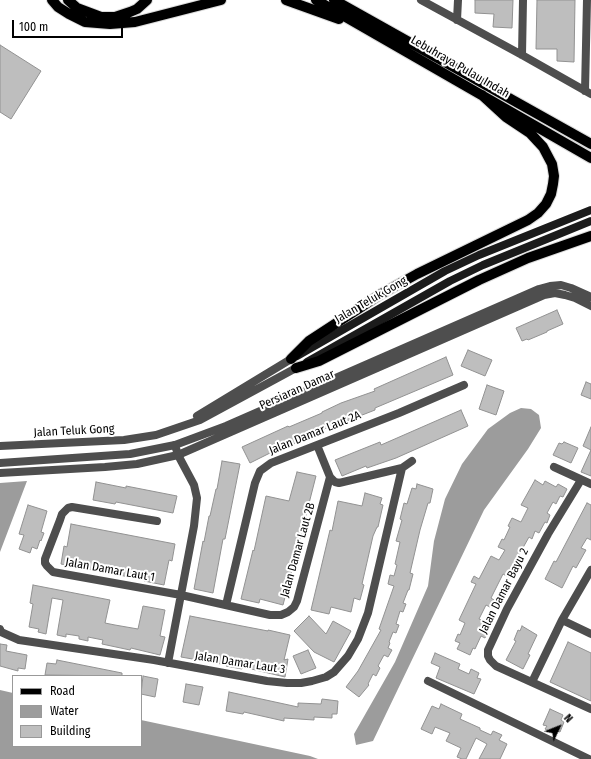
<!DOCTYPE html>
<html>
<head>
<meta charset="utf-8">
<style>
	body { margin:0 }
	#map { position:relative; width:591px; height:759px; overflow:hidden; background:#fff; font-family:"Fira Sans Condensed",sans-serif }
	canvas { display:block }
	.legend { position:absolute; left:12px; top:675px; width:130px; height:72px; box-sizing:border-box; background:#fff; border:1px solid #999; margin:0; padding:5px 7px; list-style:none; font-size:12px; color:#000 }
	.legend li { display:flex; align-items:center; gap:8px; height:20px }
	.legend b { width:20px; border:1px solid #999 }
	.north { position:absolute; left:539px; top:707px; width:40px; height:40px; -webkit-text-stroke:3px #fff; paint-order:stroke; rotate:47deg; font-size:11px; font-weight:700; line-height:16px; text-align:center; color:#000 }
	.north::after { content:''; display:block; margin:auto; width:14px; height:18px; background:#000; clip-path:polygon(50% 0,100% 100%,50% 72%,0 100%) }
	.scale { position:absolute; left:12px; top:20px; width:111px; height:18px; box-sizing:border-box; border:2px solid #000; border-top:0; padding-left:5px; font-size:12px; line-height:14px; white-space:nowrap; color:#000; -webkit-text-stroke:3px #fff; paint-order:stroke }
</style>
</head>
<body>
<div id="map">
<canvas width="591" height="759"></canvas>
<ul class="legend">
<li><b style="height:5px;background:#000"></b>Road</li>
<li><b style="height:11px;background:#9c9c9c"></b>Water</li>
<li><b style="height:11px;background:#bebebe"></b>Building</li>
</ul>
<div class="north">N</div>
<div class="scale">100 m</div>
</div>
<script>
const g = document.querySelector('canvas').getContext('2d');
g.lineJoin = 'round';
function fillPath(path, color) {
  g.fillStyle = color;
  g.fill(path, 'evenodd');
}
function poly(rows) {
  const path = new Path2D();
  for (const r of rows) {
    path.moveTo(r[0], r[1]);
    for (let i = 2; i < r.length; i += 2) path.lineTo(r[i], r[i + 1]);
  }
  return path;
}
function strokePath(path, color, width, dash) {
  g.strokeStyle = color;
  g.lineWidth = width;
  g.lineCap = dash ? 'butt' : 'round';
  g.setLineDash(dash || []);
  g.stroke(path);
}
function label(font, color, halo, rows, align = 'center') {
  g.font = font + ' "Fira Sans Condensed",sans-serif';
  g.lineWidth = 4;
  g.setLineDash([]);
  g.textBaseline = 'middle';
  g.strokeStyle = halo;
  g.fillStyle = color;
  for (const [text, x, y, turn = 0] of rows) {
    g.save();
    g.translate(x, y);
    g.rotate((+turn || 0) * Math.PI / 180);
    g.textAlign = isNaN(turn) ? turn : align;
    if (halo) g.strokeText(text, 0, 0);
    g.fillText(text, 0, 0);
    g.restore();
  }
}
const water = poly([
	[521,408,531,409,539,415,541,428,528,449,484,510,373,741,356,745,354,734,395,662,428,586,434,541,445,499,462,464,488,429,510,413],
	[27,481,0,552,0,483],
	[0,690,13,693,13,746,141,746,141,720,310,756,318,759,0,759]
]);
const building = poly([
	[475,0,513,0,512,28,493,27,494,14,475,13,475,0],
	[537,0,575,0,574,62,557,61,557,49,536,49,537,0],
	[0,45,41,71,11,119,0,112,0,45],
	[557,310,563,324,547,331,547,332,528,340,527,339,522,341,516,328,557,310],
	[468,350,492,360,485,376,461,366,468,350],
	[446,357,453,375,375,408,375,410,329,428,329,427,296,441,296,443,277,452,276,450,250,463,242,447,288,426,289,427,322,413,322,412,341,403,375,391,374,389,446,357],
	[586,382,591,384,591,399,581,395,586,382],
	[487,385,504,391,496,415,479,409,487,385],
	[461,410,468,426,396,458,367,468,366,466,342,476,335,460,380,442,381,445,461,410],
	[591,427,591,450,583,446,591,427],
	[564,442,578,448,571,463,553,455,559,443,562,444,564,442],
	[591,450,591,476,581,472,591,450],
	[222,461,240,464,225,539,223,539,213,593,194,589,203,541,204,542,209,516,210,516,216,489,217,489,222,461],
	[297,472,316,476,283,605,260,599,259,603,241,599,253,550,254,551,266,496,289,501,297,472],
	[535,480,543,485,545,481,556,487,558,484,567,489,563,497,560,496,556,504,553,502,547,513,550,515,547,523,545,522,539,533,535,531,532,539,529,537,515,562,520,565,516,574,513,572,510,578,503,574,491,598,494,600,490,607,486,605,479,619,488,623,485,630,488,631,485,638,481,636,475,649,473,648,470,655,457,649,460,643,455,641,458,634,460,635,465,623,459,620,476,584,471,582,474,576,479,579,491,556,499,560,505,550,498,547,502,539,504,540,510,527,508,526,512,518,521,522,528,508,521,505,535,480],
	[96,482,126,488,126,486,177,496,173,513,116,502,115,504,93,500,96,482],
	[417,484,433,489,430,503,428,503,420,530,410,573,413,574,409,590,408,590,403,603,406,604,403,612,400,611,396,624,399,625,396,633,393,632,389,642,390,643,388,648,392,650,388,657,384,655,378,666,380,668,376,676,373,674,368,684,369,685,359,697,346,687,358,671,381,630,379,629,394,586,388,584,390,575,394,576,397,565,395,564,400,542,396,541,402,520,400,519,404,503,407,504,412,488,416,489,417,484],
	[365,493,382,498,380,504,383,505,378,527,377,527,373,536,362,584,364,585,360,600,354,598,351,612,331,607,329,614,311,610,330,530,332,531,338,501,362,506,365,493],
	[587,503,591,505,591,540,587,538,581,548,586,550,576,568,573,566,562,588,545,579,554,561,556,562,587,503],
	[28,505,47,511,41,532,44,533,41,541,40,540,37,549,32,547,30,553,19,549,24,535,19,534,28,505],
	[71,524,175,544,172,561,169,560,164,585,144,581,145,580,61,564,64,546,67,547,71,524],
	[33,585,110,600,105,623,115,625,138,629,143,606,165,610,160,636,165,637,160,655,131,648,130,650,102,644,103,640,88,637,88,641,79,639,79,636,66,634,66,637,57,635,63,600,52,598,46,634,38,632,39,629,29,627,33,604,30,603,33,585],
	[190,616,268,631,268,630,290,635,284,660,288,659,285,677,243,667,242,669,226,666,227,665,181,657,190,616],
	[309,616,326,634,333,621,351,631,334,662,314,652,294,631,309,616],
	[522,626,537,635,528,654,530,655,523,669,506,660,516,641,514,640,518,630,520,631,522,626],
	[568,642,591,653,591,701,550,682,568,642],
	[0,644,7,645,6,651,27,655,25,669,18,668,18,671,0,666,0,644],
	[308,650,316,668,301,674,293,656,308,650],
	[435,653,460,664,458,669,469,674,471,669,479,673,477,678,481,679,474,694,436,678,440,667,431,663,435,653],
	[57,660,122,673,122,676,45,675,47,663,56,664,57,660],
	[143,676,158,679,155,697,141,694,143,676],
	[186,684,203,687,199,705,183,702,186,684],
	[229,692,298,707,298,703,321,704,322,699,338,701,337,714,332,714,332,718,314,717,314,720,284,718,284,721,244,712,243,714,226,711,229,692],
	[441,704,462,714,460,719,480,728,480,730,491,735,493,731,502,735,499,740,507,744,500,759,479,759,487,744,476,738,466,759,462,759,457,757,461,748,446,741,450,733,435,727,432,734,421,729,432,706,439,709,441,704],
	[550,709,563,715,561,720,564,722,560,732,557,731,555,734,545,729,547,726,543,725,550,709]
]);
const minor = poly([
	[421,0,522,55,591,94],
	[457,20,458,0],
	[522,55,523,0],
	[585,91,587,0],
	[317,445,330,477,335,482,339,483,402,468,412,461],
	[554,467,591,484],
	[581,480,548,534,507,609,488,650,488,656,490,660,496,666,591,709],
	[157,521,72,507,68,508,62,514,60,520,45,559,45,563,47,566,53,572,181,595,270,615,281,615,288,612,294,607,297,601,330,477],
	[226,605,255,483,260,471,271,463,399,413,464,385],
	[562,620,591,634],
	[0,629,1,632,19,640,154,660,267,681,287,683,301,683,312,681,326,677,334,672,348,656,358,639,368,613,402,468],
	[168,663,194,526,197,498,194,485,178,455,175,445],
	[428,681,589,759],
	[532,682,562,620,591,570]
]);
const tertiary = poly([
	[197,416,291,359],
	[0,446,124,440,156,435,200,420,296,368],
	[0,463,130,454,175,445,226,426,539,289,550,286,561,285,571,288,591,297],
	[0,473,105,467,137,464,178,455,544,295,555,293,565,295,575,298,591,306]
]);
const secondary = poly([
	[297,356,445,271,479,255,591,210],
	[307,362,450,281,483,265,591,221]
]);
const primary = poly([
	[52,0,58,7,69,14,85,22,110,24,135,22,221,0],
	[68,0,77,8,101,17,115,17,130,12,137,9,147,0],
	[286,0,339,19],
	[316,0,591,158],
	[334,0,591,144],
	[291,359,309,341,381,294,417,274,528,220,538,213,546,204,551,194,553,184,554,176,552,164,543,147,530,133,506,117,482,95],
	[296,368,319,361,479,280,528,258,591,236]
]);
const streetNames = [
	["Lebuhraya Pulau Indah",460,67,30],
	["Jalan Teluk Gong",371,300,-30],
	["Persiaran Damar",297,390,-24],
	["Jalan Teluk Gong",74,431,-3],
	["Jalan Damar Laut 2A",315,433,-22],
	["Jalan Damar Laut 2B",298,550,-74],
	["Jalan Damar Laut 1",110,570,10],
	["Jalan Damar Bayu 2",504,591,-63],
	["Jalan Damar Laut 3",240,663,9]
];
fillPath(water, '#9c9c9c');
fillPath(building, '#bebebe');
strokePath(building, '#929292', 1);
strokePath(primary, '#dbdbdb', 12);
strokePath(minor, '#4e4e4e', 8);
strokePath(tertiary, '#4e4e4e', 8);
strokePath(secondary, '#1b1b1b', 8);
strokePath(primary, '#000', 10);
label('12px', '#000', '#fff', streetNames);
</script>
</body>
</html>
